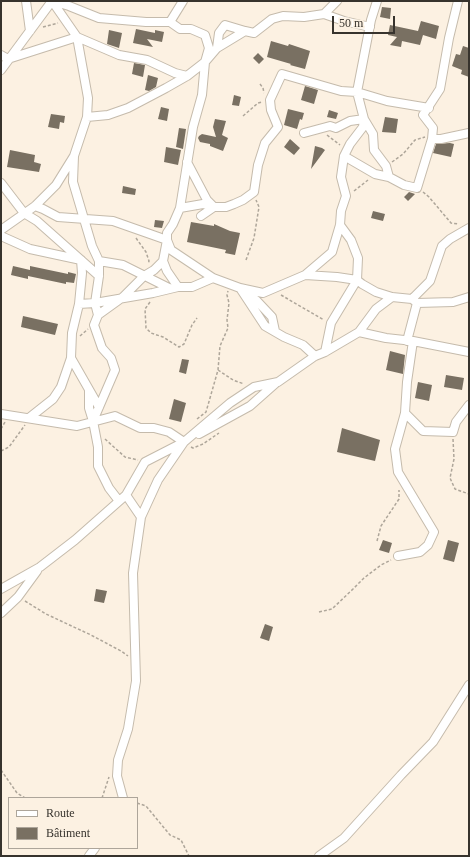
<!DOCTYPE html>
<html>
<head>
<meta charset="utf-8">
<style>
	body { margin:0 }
	#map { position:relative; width:470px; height:857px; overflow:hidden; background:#fcf1e2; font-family:Georgia,serif }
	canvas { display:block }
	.frame { position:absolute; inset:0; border:2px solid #37332d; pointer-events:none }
	.legend { position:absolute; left:8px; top:797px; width:130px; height:52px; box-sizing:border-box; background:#fcf1e2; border:1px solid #ada59a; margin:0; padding:5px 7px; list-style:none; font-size:12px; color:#37332d }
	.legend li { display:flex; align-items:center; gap:8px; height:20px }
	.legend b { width:20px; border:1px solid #ada59a }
	.scale { position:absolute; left:332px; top:16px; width:63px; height:18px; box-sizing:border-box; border:2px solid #37332d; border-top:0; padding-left:5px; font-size:12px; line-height:14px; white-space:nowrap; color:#37332d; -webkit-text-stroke:3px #fcf1e2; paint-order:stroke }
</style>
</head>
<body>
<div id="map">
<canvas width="470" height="857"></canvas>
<div class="frame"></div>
<ul class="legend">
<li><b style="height:5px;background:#fff"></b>Route</li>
<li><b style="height:11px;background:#797062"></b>Bâtiment</li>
</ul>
<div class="scale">50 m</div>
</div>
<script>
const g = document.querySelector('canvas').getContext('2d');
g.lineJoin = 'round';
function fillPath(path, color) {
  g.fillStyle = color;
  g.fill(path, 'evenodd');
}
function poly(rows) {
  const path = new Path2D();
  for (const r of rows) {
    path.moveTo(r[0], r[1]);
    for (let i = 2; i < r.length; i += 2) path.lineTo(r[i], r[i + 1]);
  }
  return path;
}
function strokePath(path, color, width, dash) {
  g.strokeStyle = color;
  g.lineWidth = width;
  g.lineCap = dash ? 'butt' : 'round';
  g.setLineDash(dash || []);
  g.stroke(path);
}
const building = poly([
	[382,7,391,8,390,19,380,17],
	[421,21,439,26,436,39,423,35,420,45,402,41,401,47,390,45,397,37,388,35,390,25,404,28,405,27,404,28,418,31],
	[136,29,155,33,155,30,164,32,162,42,147,39,153,47,133,43],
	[109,30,122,33,119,48,107,44],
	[271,41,288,46,289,44,310,51,305,69,290,65,291,64,267,57],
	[463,46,469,48,469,77,461,74,462,70,452,66,456,54,460,55],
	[258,53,264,59,259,64,253,58],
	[134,63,145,65,143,77,132,74],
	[148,75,158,78,156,87,149,91,145,90],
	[305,86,318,90,314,104,301,100],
	[234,95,241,97,239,106,232,105],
	[161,107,169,109,167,121,158,119],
	[288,109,304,113,302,120,300,119,297,129,284,125],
	[329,110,338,113,336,119,327,117],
	[51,114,65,116,64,123,60,122,59,129,48,127],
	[385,117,398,119,396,133,382,132],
	[215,119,226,121,222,135,228,138,223,151,210,146,210,144,200,142,198,138,199,136,202,134,216,137,213,127],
	[179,128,186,129,183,149,176,147],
	[290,139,300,148,294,155,284,147],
	[450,143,454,144,451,157,433,153,436,144],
	[315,146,322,148,325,150,311,169],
	[166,147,181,150,178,165,164,162],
	[10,150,35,155,34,162,41,164,39,172,7,167],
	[123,186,136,189,135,195,122,193],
	[409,192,415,194,408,201,404,197],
	[373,211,385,214,383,221,371,218],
	[155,220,164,221,162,228,154,227],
	[191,222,214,226,214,224,230,231,240,233,235,255,225,253,226,250,187,242],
	[13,266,30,270,30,266,68,274,68,272,76,274,74,283,66,282,66,284,28,276,28,279,11,275],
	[23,316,58,324,55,335,21,327],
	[390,351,405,355,403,374,386,370],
	[182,359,189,360,186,374,179,372],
	[446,375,464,378,462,390,444,387],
	[418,382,432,385,429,401,415,398],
	[174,399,186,403,181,422,169,419],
	[342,428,380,440,375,461,337,452],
	[383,540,392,543,389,553,379,550],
	[448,540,459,543,454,562,443,559],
	[96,589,107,591,104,603,94,601],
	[265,624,273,627,269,641,260,638]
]);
const path = poly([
	[43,27,58,23],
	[260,84,263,88,264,93],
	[243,116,258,103,262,102],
	[327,135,340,145],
	[392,162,403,154,415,140,425,137],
	[354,191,368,180],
	[423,192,429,197,451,223,459,224],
	[136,238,146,252,149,261,148,264],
	[246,260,254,238,259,207,256,200],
	[281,295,324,320],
	[150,302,145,309,146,328,151,333,163,337,179,347,184,344,192,325,197,318],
	[80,336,88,329],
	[218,370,233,380,244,384],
	[197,419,206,412,218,370,220,346,228,328,227,320,229,303,227,295,228,291],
	[1,429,5,422],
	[105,439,125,457,138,460],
	[453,439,454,459,450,478,455,489,469,494],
	[191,447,193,448,203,444,219,433],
	[1,451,9,447,25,425],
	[377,541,381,526,399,499,399,490],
	[25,601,46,614,91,635,121,651,128,656],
	[319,612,332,609,353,589,364,578,381,565,391,560],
	[1,770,17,793,25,798],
	[102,798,109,777],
	[137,803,146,806,170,835,181,840,189,856]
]);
const minor = poly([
	[26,1,30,31],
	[52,1,77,37,88,98,87,117,74,156,73,182,92,246,99,261,99,276,95,303,98,315],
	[52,1,69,6,99,18,146,22,170,22,183,1],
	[324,14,344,21,370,27],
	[170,22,180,29,191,29,205,35,209,48,205,62,202,95,193,127,180,208,173,224,167,233,167,240,171,250,213,278,240,288,265,326,284,337,303,345,315,356],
	[217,48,219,33,225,25,245,31],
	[1,55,8,59,77,37,119,55,147,60,175,73,187,76,205,62,217,48,245,31,254,33,272,19,283,16,304,17,324,14,337,1],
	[1,70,52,1],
	[87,117,108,115,128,108,166,88,187,76],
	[304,133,330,126,336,128,350,121,364,119,373,134,374,150,386,166,389,177],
	[432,139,441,139,469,133],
	[344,156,375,174,389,177,404,185,417,188,432,139,433,128,423,115,440,89,449,38,458,1],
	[187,162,207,200,214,207],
	[1,183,24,213,37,221,99,276],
	[35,206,43,209,58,217,113,221,167,240,163,261,154,270,144,276,123,297,98,315,94,325,102,348,111,358,115,370,93,421,98,447,98,466,109,488,119,501],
	[180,208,203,204,214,207],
	[201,216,214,207,226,207,234,204,243,200,254,192,258,165,265,143,278,127,271,110,270,100,282,74,341,91,357,92,387,101,429,108],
	[340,225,351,240,358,258,357,280,362,284,376,292,392,297],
	[1,230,35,206,56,185,74,156],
	[1,236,30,249,81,260,82,273,79,304,72,333,71,358,99,407],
	[99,261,123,265,169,288],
	[163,261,167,271,178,287],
	[305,275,332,252,340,225,341,211,346,196,341,177,344,156,350,144,363,127,364,119,357,92,371,20,377,1],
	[240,288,263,293,305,275,337,277,357,280,331,323,325,352],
	[246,292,256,300,272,317,275,331],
	[412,299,430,281,442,246,450,239,469,228],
	[79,304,95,303,153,293,178,287,192,287,213,278],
	[359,332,386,338,413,341,469,352],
	[407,341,417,303],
	[413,341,407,382,405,413,423,431,453,432,456,422,469,405],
	[89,391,89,408,93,421],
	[1,414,77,426,115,416,140,428,154,428,169,432,184,442,158,480,141,517],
	[29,418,53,399,61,387,71,358],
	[199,434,250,406,276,383],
	[398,556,420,552,428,545,434,532,398,472,395,449,405,413],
	[1,589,40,567,75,540,126,495,145,462,184,442,230,403,254,387,278,382,315,356,325,352,359,332,376,309,392,297,412,299,417,303,453,302,469,297],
	[1,613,18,597,37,571],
	[123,798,117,776,118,760,128,729,136,681,133,573,141,517,126,495],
	[89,856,95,848],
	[319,856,344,838,401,775,433,742,469,685]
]);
fillPath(building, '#797062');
strokePath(minor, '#c5bbac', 10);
strokePath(path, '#aea69a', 1.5, [3, 2]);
strokePath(minor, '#fff', 8);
</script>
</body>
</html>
